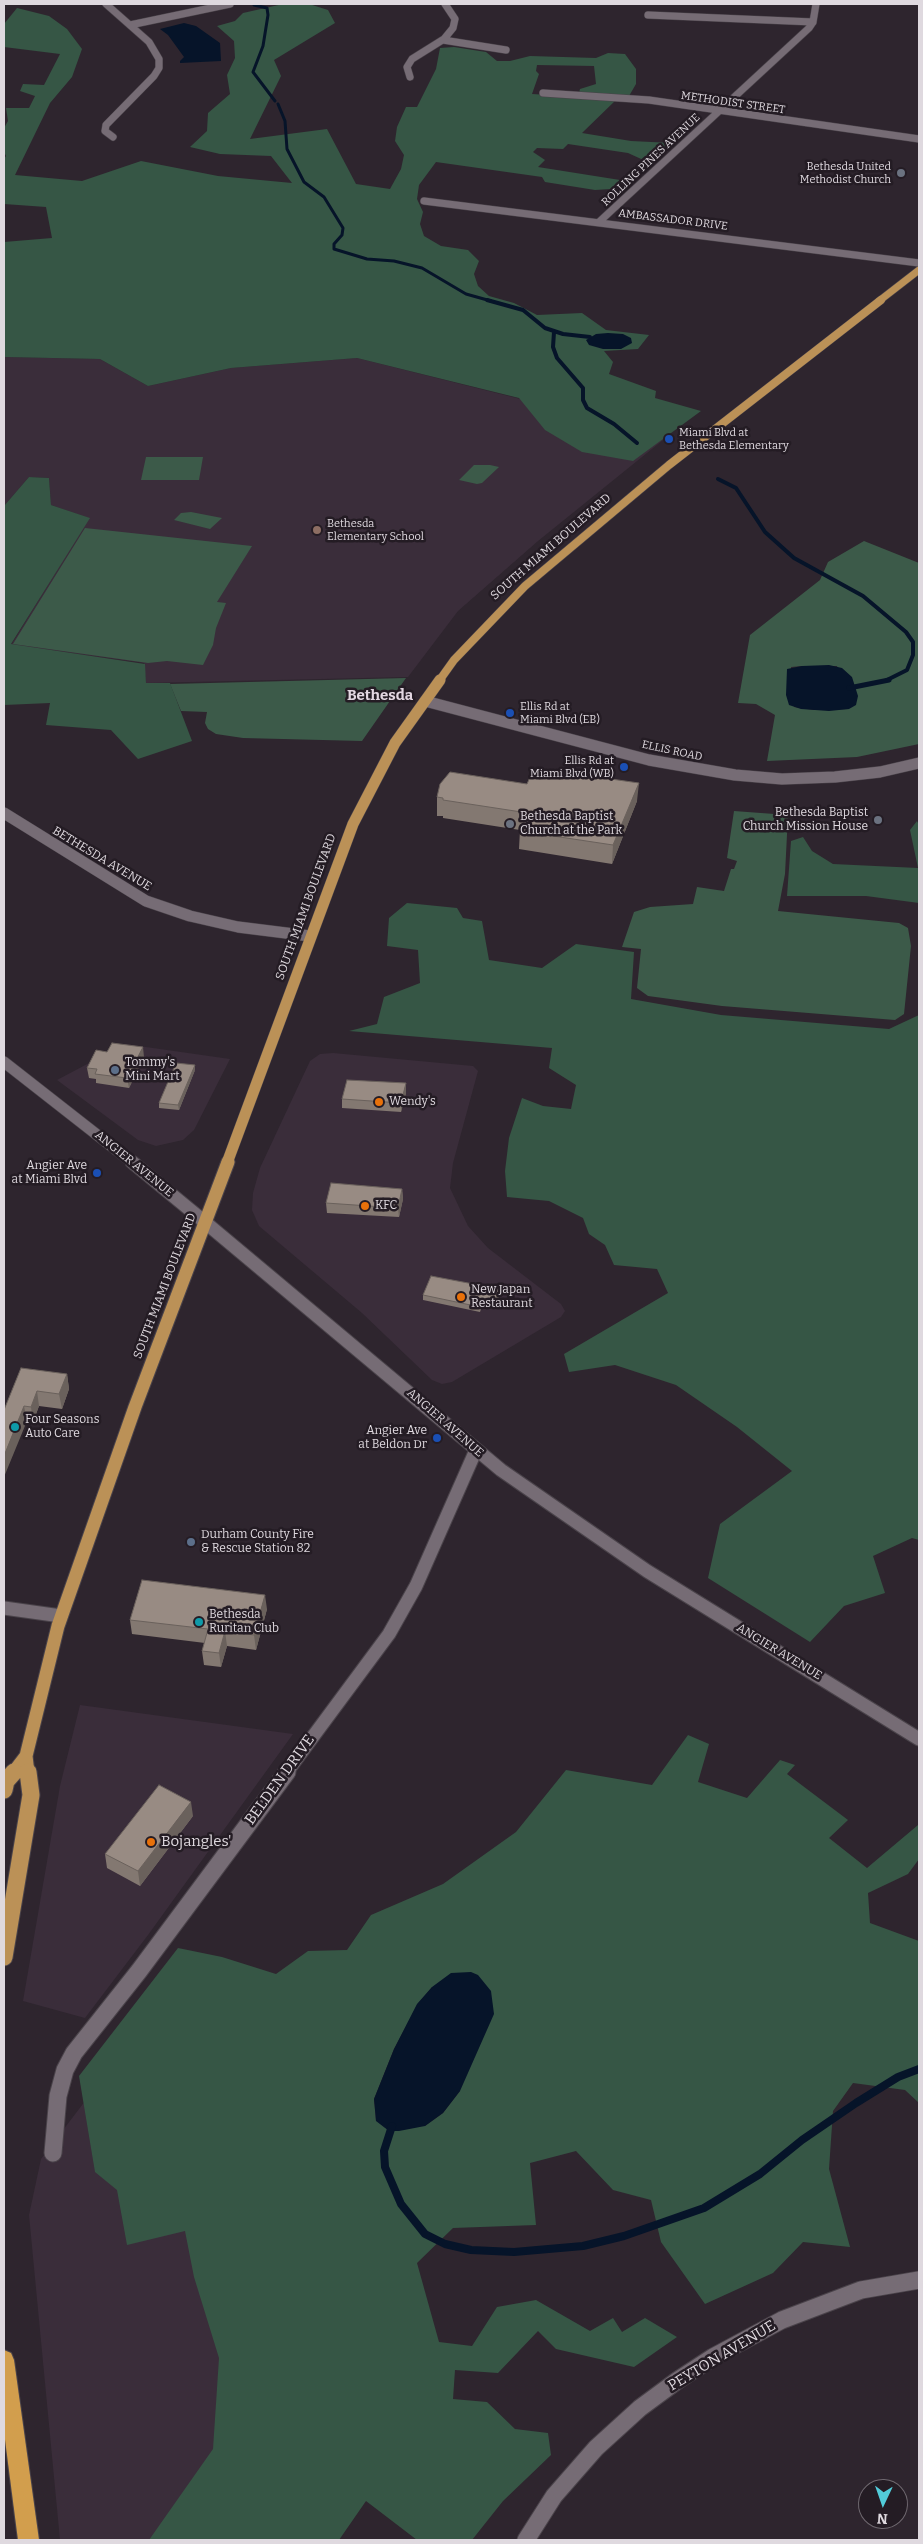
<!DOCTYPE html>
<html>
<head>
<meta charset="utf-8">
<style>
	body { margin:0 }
	#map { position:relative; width:923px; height:2544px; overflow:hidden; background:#2e252e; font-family:Bitter,serif }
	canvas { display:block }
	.frame { position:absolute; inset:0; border:5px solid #dfd9df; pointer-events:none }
	.north { position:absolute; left:858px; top:2479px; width:50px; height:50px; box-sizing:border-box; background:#241c24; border:1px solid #6f686f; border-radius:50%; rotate:183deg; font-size:14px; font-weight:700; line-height:20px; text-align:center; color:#dfd9df }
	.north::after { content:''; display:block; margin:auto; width:18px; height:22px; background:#52cbd9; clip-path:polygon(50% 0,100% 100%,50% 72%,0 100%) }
</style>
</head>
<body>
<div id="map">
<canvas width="923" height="2544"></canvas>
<div class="frame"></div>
<div class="north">N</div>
</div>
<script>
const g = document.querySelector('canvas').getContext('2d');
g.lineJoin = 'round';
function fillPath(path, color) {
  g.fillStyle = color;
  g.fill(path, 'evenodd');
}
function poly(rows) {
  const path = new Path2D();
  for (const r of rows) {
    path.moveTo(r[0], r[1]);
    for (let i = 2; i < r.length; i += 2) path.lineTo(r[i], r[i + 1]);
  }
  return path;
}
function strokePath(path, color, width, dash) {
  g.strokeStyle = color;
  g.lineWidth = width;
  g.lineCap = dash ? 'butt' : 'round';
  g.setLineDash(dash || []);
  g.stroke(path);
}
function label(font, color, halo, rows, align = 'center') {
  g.font = font + ' Bitter,serif';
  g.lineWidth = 5;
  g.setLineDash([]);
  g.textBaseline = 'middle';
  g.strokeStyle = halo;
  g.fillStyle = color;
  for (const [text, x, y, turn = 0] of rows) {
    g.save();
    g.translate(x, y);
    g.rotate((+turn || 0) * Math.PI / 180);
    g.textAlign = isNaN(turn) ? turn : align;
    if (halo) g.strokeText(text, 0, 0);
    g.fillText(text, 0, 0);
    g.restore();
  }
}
const built = poly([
	[4,357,100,359,148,386,231,368,357,358,668,436,538,541,458,611,408,677,146,683,144,663,11,645,89,518,51,505,49,478,29,477,4,506],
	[125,1044,230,1059,194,1130,183,1140,156,1146,138,1140,57,1080],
	[333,1053,473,1066,478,1071,453,1163,450,1188,468,1226,488,1248,561,1304,565,1311,561,1317,452,1382,442,1384,432,1380,362,1313,259,1226,252,1210,253,1193,260,1168,310,1061,320,1054],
	[80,1705,293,1734,148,1935,85,2018,23,2001,60,1786],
	[187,1967,426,2142,159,2540,60,2540,29,2215,41,2159]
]);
const green = poly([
	[146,457,203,457,199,480,141,480],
	[474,465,490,465,499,467,482,483,477,484,459,480],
	[191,512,222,518,210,529,174,520,181,513],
	[85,528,252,546,217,602,226,603,216,628,213,645,203,665,167,661,148,663,13,644],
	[864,541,919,563,919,744,857,757,767,761,775,715,756,704,738,703,750,635,820,580,828,562],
	[802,666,837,666,849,709,814,710,794,707,791,667],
	[406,678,362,741,243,738,216,734,208,729,205,723,207,712,181,711,170,684],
	[734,811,788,815,785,874,778,911,899,923,908,928,911,946,904,1014,895,1020,722,1006,648,996,637,988,641,949,622,947,634,912,650,907,693,904,697,887,724,891,731,869,734,869,737,861,727,858]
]);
const forest = poly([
	[283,4,309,4,328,10,335,23,274,60,281,76,250,139,327,129,356,184,390,189,401,169,404,155,395,141,397,127,406,107,417,107,436,69,440,48,454,47,486,52,497,61,510,61,530,56,596,58,608,53,625,54,636,69,636,84,629,96,579,93,580,89,596,84,594,66,537,65,536,71,539,74,532,94,617,99,582,133,631,141,672,143,650,163,628,153,568,144,563,149,537,148,533,152,545,160,538,167,620,180,611,189,595,190,545,182,542,177,436,162,419,185,417,199,423,212,420,224,424,236,441,246,468,250,479,261,474,274,478,286,489,296,514,303,537,315,582,313,606,330,649,335,638,349,604,351,613,362,609,374,656,391,655,398,701,411,633,461,582,452,545,430,519,398,357,358,231,368,148,386,100,359,4,357,4,242,52,238,46,207,4,204,4,159,6,156,4,152,4,128,8,121,6,108,29,108,35,96,20,91,23,84,44,85,60,54,4,47,4,24,17,8,49,16,67,29,82,49,72,77,50,103,15,175,82,181,141,161,218,176,292,183,271,156,220,154,190,147,207,131,208,113,230,94,227,75,235,58,234,41,217,26,235,21,243,13],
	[29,477,49,478,51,505,90,518,11,644,145,664,146,683,170,683,192,741,138,759,111,730,46,725,50,703,4,705,4,506],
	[917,821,919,825,919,903,866,896,787,896,791,841,803,837,812,851,833,864,918,868,910,830],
	[407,903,457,908,463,918,482,921,489,960,542,968,576,944,634,952,631,999,721,1015,889,1029,919,1015,919,1540,912,1538,873,1556,885,1593,844,1606,810,1642,708,1578,720,1524,792,1471,737,1427,676,1385,615,1365,569,1372,564,1354,668,1293,657,1269,614,1265,605,1245,589,1234,583,1218,549,1201,507,1197,505,1171,509,1138,522,1098,543,1106,571,1109,576,1085,549,1068,552,1048,349,1031,377,1024,384,997,420,983,418,950,387,946,389,918],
	[688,1735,709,1744,698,1782,747,1798,780,1760,795,1765,787,1774,848,1820,829,1838,867,1868,918,1825,919,1859,908,1874,868,1893,870,1923,919,1941,919,2103,905,2090,853,2083,833,2111,829,2169,850,2247,803,2242,773,2273,705,2304,661,2242,651,2200,613,2190,576,2151,530,2163,536,2225,453,2228,417,2263,439,2342,472,2346,497,2307,536,2300,590,2331,613,2318,622,2332,645,2318,677,2337,634,2367,556,2349,538,2331,498,2373,455,2370,453,2399,487,2402,515,2429,548,2433,551,2455,503,2501,472,2540,417,2540,366,2501,339,2540,149,2540,213,2449,219,2358,194,2277,185,2231,127,2245,117,2190,95,2172,79,2076,178,1948,222,1957,276,1974,308,1951,347,1950,371,1915,443,1884,516,1832,566,1770,652,1785],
	[432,1987,460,2091,443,2113,425,2126,376,2121,374,2099,394,2049,418,2004]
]);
const water = poly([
	[184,23,196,26,220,43,221,61,180,63,180,61,184,57,168,35,160,29],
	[608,333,623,334,631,338,632,343,621,349,603,349,589,345,586,340,596,334],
	[829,665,842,668,852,677,858,696,856,705,849,709,829,711,801,709,789,705,786,695,787,669,802,666],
	[471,1972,478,1975,491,1991,494,2014,460,2091,443,2113,425,2126,399,2131,389,2131,376,2121,374,2099,394,2049,417,2004,432,1987,451,1973]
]);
const streamFar3 = poly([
	[254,5,267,8,268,15,263,46,253,72,275,101],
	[278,104,285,121,287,149,304,182,324,197,343,228,342,235,334,244,334,249,367,259,394,261,422,268,466,294,491,301]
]);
const streamFar2 = poly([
	[487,300,523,310,545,328,563,334,590,337],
	[554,332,553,347,557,358,583,388,583,400,587,408,614,424,637,443],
	[718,479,736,488,765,532,794,558,863,596,906,632,913,642,913,655,907,670,885,681]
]);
const streamFar1 = poly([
	[849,688,889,680]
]);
const stream = poly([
	[392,2126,384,2151,385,2167,401,2204,425,2234,445,2244,471,2250,514,2252,583,2246,624,2236,704,2208,760,2174,802,2140,856,2103,898,2077,919,2069]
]);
const minorFar3 = poly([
	[106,4,149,42,159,59,159,68,154,76,106,125,105,131,113,137],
	[648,15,813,22],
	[130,25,230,4],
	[443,40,506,50],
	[410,77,407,67,412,59,444,39,453,28,455,19,445,4],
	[543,93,649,100,919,139],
	[424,201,919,263],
	[599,222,809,28,813,22,816,4]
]);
const minorFar2 = poly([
	[4,813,146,901,190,916,238,927,310,936]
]);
const minorFar1 = poly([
	[4,1608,61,1616],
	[286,1773,389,1634,416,1586,476,1450]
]);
const minor = poly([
	[53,2153,58,2096,65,2070,74,2053,139,1971,287,1772],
	[526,2540,554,2496,596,2448,640,2408,678,2380,713,2357,782,2320,861,2290,919,2280]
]);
const tertiaryFar1 = poly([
	[4,1062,133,1163]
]);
const tertiary = poly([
	[132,1162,206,1223]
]);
const secondaryFar1 = poly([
	[425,701,649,760,735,775,782,779,835,777,880,772,919,763]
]);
const secondary = poly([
	[206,1223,501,1470,647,1571,919,1739]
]);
const primaryFar4 = poly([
	[879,301,919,270]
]);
const primaryFar3 = poly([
	[439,681,454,660,525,586,669,465,881,300]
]);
const primaryFar2 = poly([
	[227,1163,353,824,395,743,440,680]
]);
const primaryFar1 = poly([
	[13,1773,26,1756],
	[28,1773,26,1756,58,1626,135,1407,228,1162]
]);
const primary = poly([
	[4,1790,6,1781,14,1772],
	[4,1957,31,1795,28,1772]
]);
const trunk = poly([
	[4,2350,11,2353,14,2360,39,2540,18,2540,4,2432,4,2350]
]);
const wall = poly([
	[527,784,637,801,612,864,519,849,520,830,443,818,443,816,437,816,437,797],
	[144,1057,129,1088,96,1083,96,1079,89,1078,87,1068],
	[195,1070,179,1110,159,1108,159,1103],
	[406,1093,401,1112,342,1108,342,1099],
	[402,1189,403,1199,399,1217,327,1213,326,1203],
	[500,1294,494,1309,482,1306,480,1312,423,1300,423,1295],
	[67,1374,69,1389,62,1409,39,1406,33,1422,27,1421,4,1410],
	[267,1609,256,1650,227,1646,221,1667,204,1665,202,1651,205,1643,132,1634,130,1620],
	[193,1816,140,1886,107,1868,105,1854]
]);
const shadedWall = poly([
	[639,783,637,801,612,864,613,845],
	[143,1047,144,1057,129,1088,127,1078],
	[195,1065,195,1070,179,1110,178,1105],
	[406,1083,406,1093,401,1112,401,1103],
	[402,1189,403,1199,399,1217,398,1208],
	[500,1289,500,1294,494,1309,494,1304],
	[67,1374,69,1389,62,1409,59,1394],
	[37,1391,39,1406,33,1422,31,1407],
	[24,1406,27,1421,4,1477,4,1456],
	[265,1595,267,1609,256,1650,254,1635],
	[225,1631,227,1646,221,1667,219,1653],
	[191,1802,193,1816,140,1886,138,1871]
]);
const building = poly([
	[533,770,554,773,555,771,639,783,613,845,520,831,528,813,443,800,443,798,437,797,440,784,450,772,527,784,533,770],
	[112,1043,143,1047,127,1078,95,1074,97,1069,87,1068,96,1050,107,1052,112,1043],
	[176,1063,195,1065,178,1105,159,1103,176,1063],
	[347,1080,406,1083,401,1103,342,1099,347,1080],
	[331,1183,402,1189,398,1208,326,1203,331,1183],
	[431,1276,500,1289,494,1304,482,1301,480,1307,423,1295,431,1276],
	[21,1368,67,1374,59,1394,37,1391,31,1407,24,1406,4,1456,4,1410,21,1368],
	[142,1580,265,1595,254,1635,225,1631,219,1653,202,1651,208,1629,130,1620,142,1580],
	[159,1785,191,1802,138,1871,105,1854,159,1785]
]);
const markers = [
	[901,173,5,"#6b7280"],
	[669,439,5,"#1a4fb4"],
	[317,530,5,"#8d6e63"],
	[510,713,5,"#1a4fb4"],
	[624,767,5,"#1a4fb4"],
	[878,820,5,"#6b7280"],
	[510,824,5,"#6b7280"],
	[115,1070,5,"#5c6f8a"],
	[379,1102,5,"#e8710a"],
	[97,1173,5,"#1a4fb4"],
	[365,1206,5,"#e8710a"],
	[461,1297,5,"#e8710a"],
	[15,1427,5,"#0f9aa8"],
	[437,1438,5,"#1a4fb4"],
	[191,1542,5,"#5c6f8a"],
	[199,1622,5,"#0f9aa8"],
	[151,1842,5,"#e8710a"]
];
const farStreetnames = [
	["METHODIST STREET",733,103,8],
	["ROLLING PINES AVENUE",651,160,-43],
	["AMBASSADOR DRIVE",673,220,7],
	["ELLIS ROAD",672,751,12]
];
const farPoinames = [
	["Bethesda United",891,167,"right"],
	["Methodist Church",891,180,"right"],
	["Miami Blvd at",679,433],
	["Bethesda Elementary",679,446],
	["Bethesda",327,524],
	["Elementary School",327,537],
	["Ellis Rd at",520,707],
	["Miami Blvd (EB)",520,720],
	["Ellis Rd at",614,761,"right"],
	["Miami Blvd (WB)",614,774,"right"]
];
const streetNames = [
	["SOUTH MIAMI BOULEVARD",551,547,-41],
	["BETHESDA AVENUE",102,859,31],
	["SOUTH MIAMI BOULEVARD",306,907,-70],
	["ANGIER AVENUE",134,1164,39],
	["SOUTH MIAMI BOULEVARD",165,1286,-69],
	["ANGIER AVENUE",445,1423,41],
	["ANGIER AVENUE",779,1652,31]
];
const poiNames = [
	["Bethesda Baptist",868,813,"right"],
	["Church Mission House",868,827,"right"],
	["Bethesda Baptist",520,817],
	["Church at the Park",520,831],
	["Tommy's",125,1063],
	["Mini Mart",125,1077],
	["Wendy's",389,1102],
	["Angier Ave",87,1166,"right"],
	["at Miami Blvd",87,1180,"right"],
	["KFC",375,1206],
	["New Japan",471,1290],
	["Restaurant",471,1304],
	["Four Seasons",25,1420],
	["Auto Care",25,1434],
	["Angier Ave",427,1431,"right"],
	["at Beldon Dr",427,1445,"right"],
	["Durham County Fire",201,1535],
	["& Rescue Station 82",201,1549],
	["Bethesda",209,1615],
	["Ruritan Club",209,1629]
];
const farDistrictnames = [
	["Bethesda",380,696]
];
const nearStreetnames = [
	["BELDEN DRIVE",280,1780,-54],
	["PEYTON AVENUE",722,2356,-31]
];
const nearPoinames = [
	["Bojangles'",161,1842]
];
fillPath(built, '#3a2d3a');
fillPath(green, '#3c5a49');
fillPath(forest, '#365645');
fillPath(water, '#061429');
strokePath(streamFar3, '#061429', 3);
strokePath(streamFar2, '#061429', 4);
strokePath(streamFar1, '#061429', 5);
strokePath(stream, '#061429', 8);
strokePath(minorFar3, '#4a434a', 8);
strokePath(minorFar2, '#4a434a', 12);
strokePath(minorFar1, '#4a434a', 15);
strokePath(minor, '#4a434a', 19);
strokePath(tertiaryFar1, '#4a434a', 12);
strokePath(tertiary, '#4a434a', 15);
strokePath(secondaryFar1, '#4a434a', 12);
strokePath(secondary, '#4a434a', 15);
strokePath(primaryFar4, '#4a434a', 8);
strokePath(primaryFar3, '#4a434a', 9);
strokePath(primaryFar2, '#4a434a', 12);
strokePath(primaryFar1, '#4a434a', 15);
strokePath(primary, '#4a434a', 19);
strokePath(trunk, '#4a434a', 2);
strokePath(minorFar3, '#766c75', 7);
strokePath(minorFar2, '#766c75', 11);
strokePath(minorFar1, '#766c75', 13);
strokePath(minor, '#766c75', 17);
strokePath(tertiaryFar1, '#766c75', 11);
strokePath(tertiary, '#766c75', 13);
strokePath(secondaryFar1, '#766c75', 11);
strokePath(secondary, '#766c75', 13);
strokePath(primaryFar4, '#bb9157', 7);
strokePath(primaryFar3, '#bb9157', 8);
strokePath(primaryFar2, '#bb9157', 11);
strokePath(primaryFar1, '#bb9157', 13);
strokePath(primary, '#bb9157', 17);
fillPath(trunk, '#d29e4d');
fillPath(wall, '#837871');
fillPath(shadedWall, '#6a615c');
fillPath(building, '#988b83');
strokePath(building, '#6a615c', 1);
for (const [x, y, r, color] of markers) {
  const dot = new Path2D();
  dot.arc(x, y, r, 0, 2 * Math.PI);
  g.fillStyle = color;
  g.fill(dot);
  strokePath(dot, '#241c24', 2);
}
label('11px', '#dfd9df', '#241c24', farStreetnames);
label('11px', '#dfd9df', '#241c24', farPoinames, 'left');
label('12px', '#dfd9df', '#241c24', streetNames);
label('12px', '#dfd9df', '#241c24', poiNames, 'left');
label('bold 15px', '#e3d7e2', '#241c24', farDistrictnames);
label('15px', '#dfd9df', '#241c24', nearStreetnames);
label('15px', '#dfd9df', '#241c24', nearPoinames, 'left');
</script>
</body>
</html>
